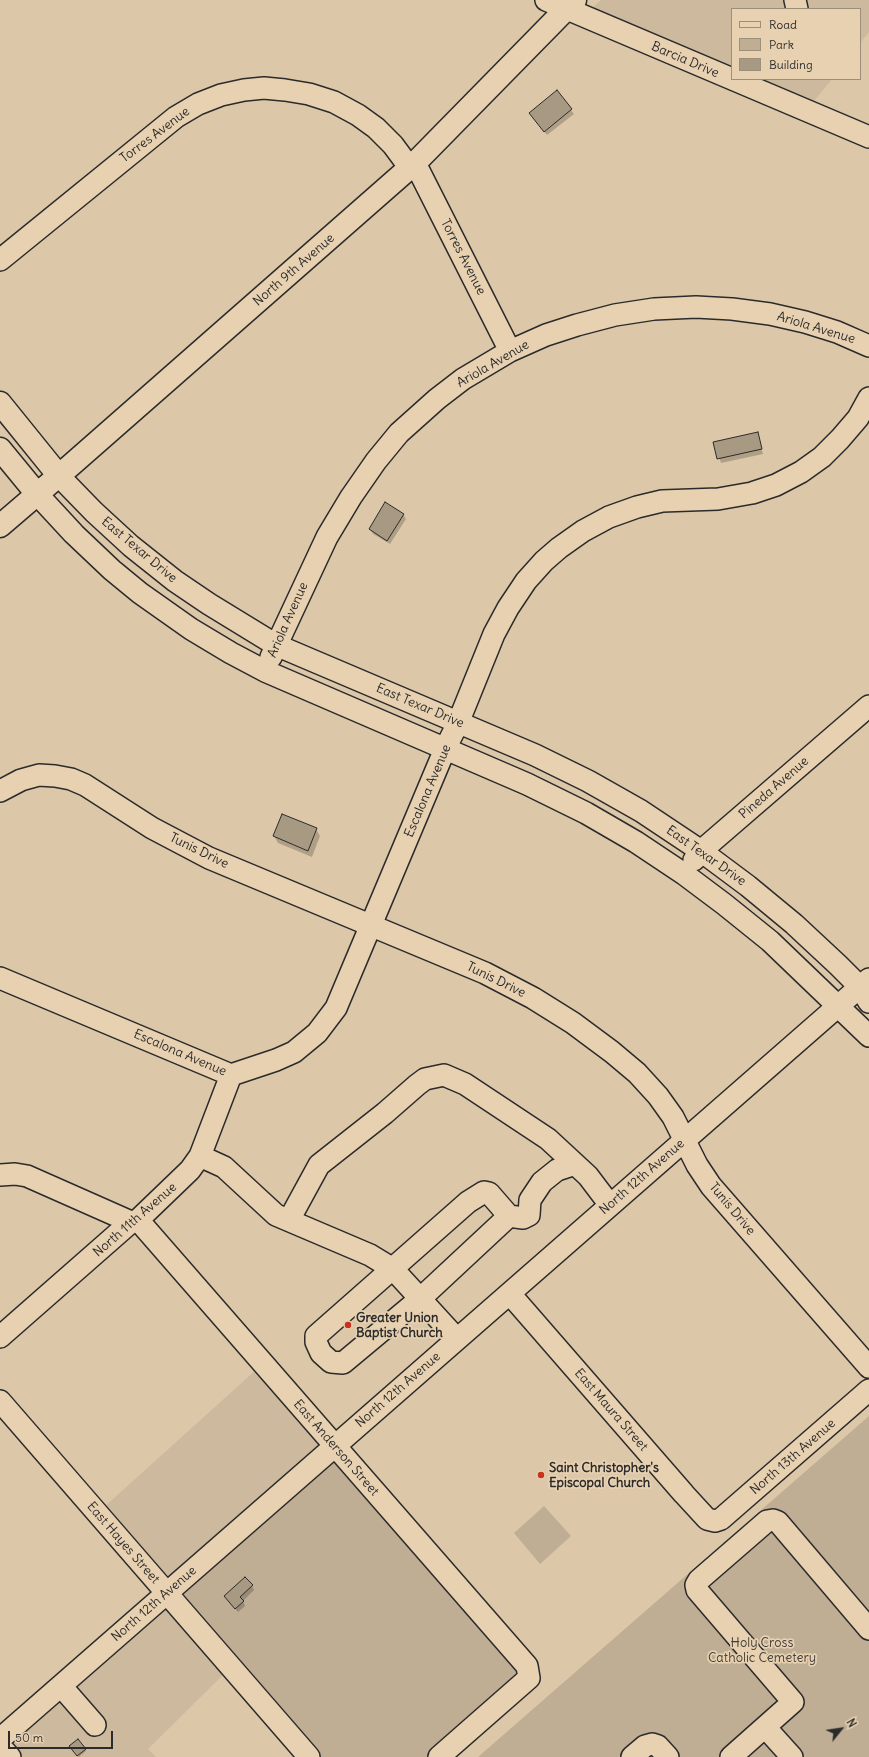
<!DOCTYPE html>
<html>
<head>
<meta charset="utf-8">
<style>
	body { margin:0 }
	#map { position:relative; width:869px; height:1757px; overflow:hidden; background:#ddc7a9; font-family:Delius,sans-serif }
	canvas { display:block }
	.legend { position:absolute; left:731px; top:8px; width:130px; height:72px; box-sizing:border-box; background:#e8d1b1; border:1px solid #9c8f7b; margin:0; padding:5px 7px; list-style:none; font-size:12px; color:#2b2b2b }
	.legend li { display:flex; align-items:center; gap:8px; height:20px }
	.legend b { width:20px; border:1px solid #9c8f7b }
	.north { position:absolute; left:821px; top:1709px; width:40px; height:40px; -webkit-text-stroke:3px #e8d1b1; paint-order:stroke; rotate:60deg; font-size:11px; font-weight:700; line-height:16px; text-align:center; color:#2b2b2b }
	.north::after { content:''; display:block; margin:auto; width:14px; height:18px; background:#2b2b2b; clip-path:polygon(50% 0,100% 100%,50% 72%,0 100%) }
	.scale { position:absolute; left:8px; top:1731px; width:105px; height:18px; box-sizing:border-box; border:2px solid #2b2b2b; border-top:0; padding-left:5px; font-size:12px; line-height:14px; white-space:nowrap; color:#2b2b2b; -webkit-text-stroke:3px #e8d1b1; paint-order:stroke }
</style>
</head>
<body>
<div id="map">
<canvas width="869" height="1757"></canvas>
<ul class="legend">
<li><b style="height:5px;background:#e8d1b1"></b>Road</li>
<li><b style="height:11px;background:#bfad94"></b>Park</li>
<li><b style="height:11px;background:#a89983"></b>Building</li>
</ul>
<div class="north">N</div>
<div class="scale">50 m</div>
</div>
<script>
const g = document.querySelector('canvas').getContext('2d');
g.lineJoin = 'round';
function fillPath(path, color) {
  g.fillStyle = color;
  g.fill(path, 'evenodd');
}
function poly(rows) {
  const path = new Path2D();
  for (const r of rows) {
    path.moveTo(r[0], r[1]);
    for (let i = 2; i < r.length; i += 2) path.lineTo(r[i], r[i + 1]);
  }
  return path;
}
function strokePath(path, color, width, dash) {
  g.strokeStyle = color;
  g.lineWidth = width;
  g.lineCap = dash ? 'butt' : 'round';
  g.setLineDash(dash || []);
  g.stroke(path);
}
function label(font, color, halo, rows, align = 'center') {
  g.font = font + ' Delius,sans-serif';
  g.lineWidth = 3.5;
  g.setLineDash([]);
  g.textBaseline = 'middle';
  g.strokeStyle = halo;
  g.fillStyle = color;
  for (const [text, x, y, turn = 0] of rows) {
    g.save();
    g.translate(x, y);
    g.rotate((+turn || 0) * Math.PI / 180);
    g.textAlign = isNaN(turn) ? turn : align;
    if (halo) g.strokeText(text, 0, 0);
    g.fillText(text, 0, 0);
    g.restore();
  }
}
const built = poly([
	[601,0,869,0,869,32,860,43,860,9,732,9,732,66,593,7],
	[762,79,832,79,814,101],
	[257,1369,324,1446,167,1583,103,1508],
	[165,1604,225,1673,148,1749,156,1757,21,1757,7,1742]
]);
const green = poly([
	[869,1416,869,1757,478,1757],
	[335,1446,527,1666,439,1757,309,1757,166,1593],
	[544,1506,571,1536,540,1564,514,1533]
]);
const shadow = poly([
	[557,92,574,114,547,135,533,117],
	[757,433,763,454,721,463,715,442],
	[403,514,406,519,390,544,373,534,370,529],
	[316,829,320,836,312,857,278,843,274,836],
	[252,1586,254,1590,243,1601,245,1606,238,1612,225,1597],
	[71,1748,85,1749,86,1751,79,1757]
]);
const building = poly([
	[557,90,572,109,544,132,529,113,557,90],
	[758,432,762,449,717,459,713,442,758,432],
	[385,502,404,514,387,541,369,529,385,502],
	[282,814,317,828,308,851,273,836,282,814],
	[245,1577,253,1585,240,1597,244,1601,235,1609,224,1596,245,1577],
	[78,1739,86,1749,77,1756,69,1746,78,1739]
]);
const minor = poly([
	[546,0,869,137],
	[795,0,797,9],
	[415,163,510,351],
	[0,260,176,117,198,104,221,95,244,90,264,88,285,90,309,94,334,102,358,115,376,128,393,145,410,168],
	[59,476,94,512,131,546,175,581,209,604,276,645,535,755,588,781,641,811,701,851,748,886,794,924,838,965,860,987,869,1002],
	[37,494,74,534,112,570,140,593,191,629,231,653,265,671,527,784,586,813,636,842,684,874,724,904,770,941,869,1036],
	[271,657,327,537,351,497,376,461,399,433,437,399,463,379,510,351,546,335,577,325,615,315,654,309,696,307,732,309,770,314,805,322,837,332,869,346],
	[0,791,21,780,39,775,55,776,71,779,85,785,152,828,209,858,485,973,533,998,573,1023,612,1052,637,1073,658,1096,673,1117,697,1165,711,1186,869,1367],
	[694,860,701,851,869,706],
	[0,978,231,1075,276,1060,294,1052,317,1033,336,1008,445,749,458,723,494,634,508,608,526,581,544,561,559,548,583,531,609,517,637,507,662,501,718,499,752,493,776,485,801,472,822,457,840,439,858,418,869,398],
	[200,1156,224,1167,276,1215,370,1255,393,1269,457,1339],
	[0,1175,15,1174,27,1176,131,1222],
	[509,1216,421,1298,343,1363,331,1362,321,1353,316,1342,316,1336,468,1202,484,1192,489,1193,509,1216,523,1218,529,1215,530,1200,542,1182,557,1170,575,1164],
	[138,1220,527,1666,529,1678,439,1757],
	[289,1220,319,1165,385,1113,417,1085,425,1079,444,1075,465,1084,548,1139,588,1176,610,1205],
	[510,1294,684,1494,707,1519,715,1521,721,1519,869,1390],
	[0,1337,131,1222,138,1220,190,1170,200,1156,231,1075],
	[0,1401,309,1757],
	[61,1686,95,1725],
	[765,1727,792,1757],
	[0,1739,869,979],
	[0,1746,10,1757],
	[632,1757,645,1746,652,1744,658,1746,668,1757],
	[731,1757,793,1702,697,1590,696,1585,699,1580,767,1521,773,1520,778,1522,869,1629]
]);
const major = poly([
	[0,403,59,476],
	[0,449,37,494],
	[0,526,70,466,415,163,575,0]
]);
const markers = [
	[348,1325,4,"#c8321e"],
	[541,1475,4,"#c8321e"]
];
const streetNames = [
	["Barcia Drive",685,60,23],
	["Torres Avenue",155,135,-37],
	["Torres Avenue",463,257,63],
	["North 9th Avenue",294,270,-41],
	["Ariola Avenue",816,328,17],
	["Ariola Avenue",493,364,-30],
	["East Texar Drive",139,550,40],
	["Ariola Avenue",288,620,-66],
	["East Texar Drive",420,706,23],
	["Pineda Avenue",774,788,-41],
	["Escalona Avenue",428,791,-67],
	["Tunis Drive",199,851,26],
	["East Texar Drive",706,856,35],
	["Tunis Drive",496,980,26],
	["Escalona Avenue",180,1053,23],
	["North 12th Avenue",642,1177,-41],
	["Tunis Drive",732,1209,50],
	["North 11th Avenue",135,1220,-41],
	["North 12th Avenue",398,1390,-41],
	["East Maura Street",611,1410,49],
	["East Anderson Street",336,1448,49],
	["North 13th Avenue",793,1457,-41],
	["East Hayes Street",123,1543,49],
	["North 12th Avenue",154,1604,-41]
];
const poiNames = [
	["Greater Union",356,1318],
	["Baptist Church",356,1333],
	["Saint Christopher's",549,1468],
	["Episcopal Church",549,1483]
];
const parkNames = [
	["Holy Cross",762,1643],
	["Catholic Cemetery",762,1658]
];
fillPath(built, '#cdb99e');
fillPath(green, '#bfad94');
fillPath(shadow, '#0003');
fillPath(building, '#a89983');
strokePath(building, '#2b2b2b', 1);
strokePath(minor, '#2b2b2b', 24);
strokePath(major, '#2b2b2b', 25);
strokePath(minor, '#e8d1b1', 21);
strokePath(major, '#e8d1b1', 22);
for (const [x, y, r, color] of markers) {
  const dot = new Path2D();
  dot.arc(x, y, r, 0, 2 * Math.PI);
  g.fillStyle = color;
  g.fill(dot);
  strokePath(dot, '#e8d1b1', 1.5);
}
label('13px', '#2b2b2b', '#e8d1b1', streetNames);
label('bold 13px', '#2b2b2b', '#e8d1b1', poiNames, 'left');
label('13px', '#413e3b', '#e8d1b1', parkNames);
</script>
</body>
</html>
